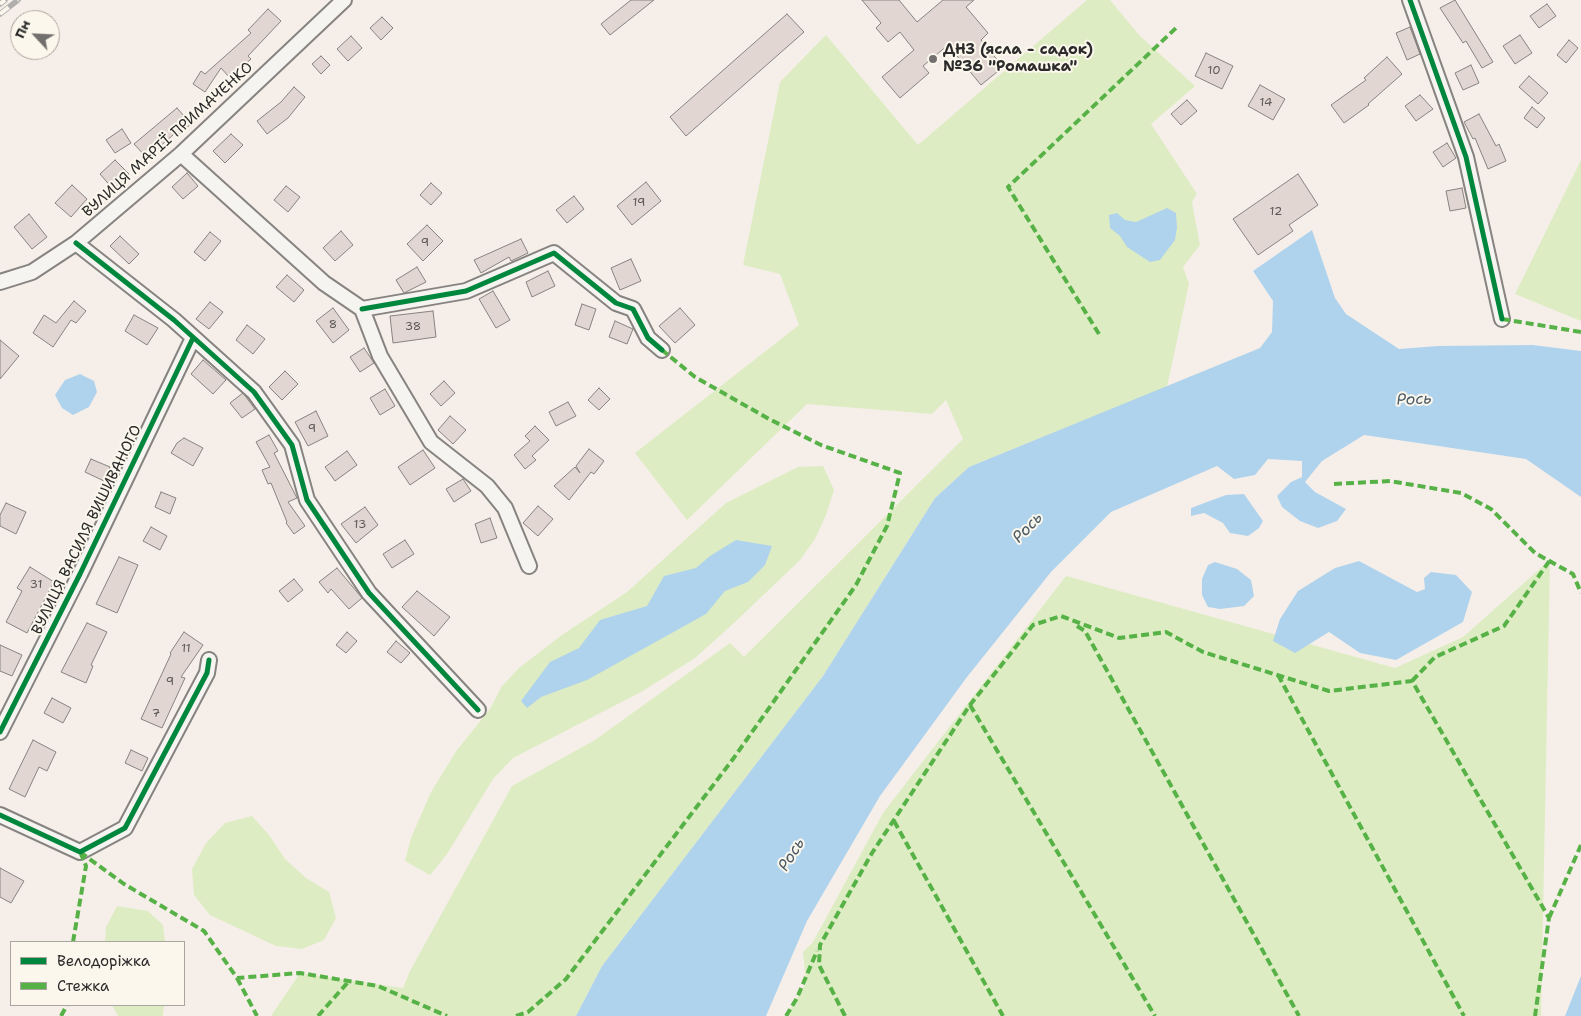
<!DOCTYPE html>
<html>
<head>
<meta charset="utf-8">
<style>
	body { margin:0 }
	#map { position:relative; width:1581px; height:1016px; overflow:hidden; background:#f6efe9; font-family:"Shantell Sans",sans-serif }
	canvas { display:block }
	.legend { position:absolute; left:10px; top:941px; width:175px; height:65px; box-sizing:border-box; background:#fbf7ec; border:1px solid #a8a59f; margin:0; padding:6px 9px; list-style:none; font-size:15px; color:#2b2b2b }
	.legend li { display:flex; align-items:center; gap:10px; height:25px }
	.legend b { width:25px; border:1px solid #a8a59f }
	.north { position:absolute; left:10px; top:10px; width:50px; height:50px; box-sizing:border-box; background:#fbf7ec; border:1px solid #a8a59f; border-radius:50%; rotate:295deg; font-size:14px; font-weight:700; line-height:20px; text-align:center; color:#2b2b2b }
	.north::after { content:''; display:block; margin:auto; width:18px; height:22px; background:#72706e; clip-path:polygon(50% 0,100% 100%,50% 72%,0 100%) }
</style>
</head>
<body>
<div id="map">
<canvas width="1581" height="1016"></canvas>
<ul class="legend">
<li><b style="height:6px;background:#00873e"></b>Велодоріжка</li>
<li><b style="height:6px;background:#56b246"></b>Стежка</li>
</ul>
<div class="north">Пн</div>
</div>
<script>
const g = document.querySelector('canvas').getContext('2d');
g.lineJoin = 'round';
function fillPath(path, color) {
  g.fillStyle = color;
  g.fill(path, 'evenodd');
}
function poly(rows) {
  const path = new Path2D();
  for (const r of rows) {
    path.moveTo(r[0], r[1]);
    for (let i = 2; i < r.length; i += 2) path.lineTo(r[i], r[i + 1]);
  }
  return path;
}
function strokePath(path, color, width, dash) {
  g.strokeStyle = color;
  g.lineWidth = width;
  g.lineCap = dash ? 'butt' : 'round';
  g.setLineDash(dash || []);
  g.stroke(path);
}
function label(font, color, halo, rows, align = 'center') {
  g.font = font + ' "Shantell Sans",sans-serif';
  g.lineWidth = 4;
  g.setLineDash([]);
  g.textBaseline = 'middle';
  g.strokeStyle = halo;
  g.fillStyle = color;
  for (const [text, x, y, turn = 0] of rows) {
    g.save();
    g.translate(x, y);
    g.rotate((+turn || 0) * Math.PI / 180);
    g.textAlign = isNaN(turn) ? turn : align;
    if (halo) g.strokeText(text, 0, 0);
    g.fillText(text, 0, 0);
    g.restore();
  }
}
const green = poly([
	[1087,0,1110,0,1140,36,1195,86,1151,124,1197,194,1192,202,1200,245,1183,267,1189,284,1167,387,969,467,935,498,823,676,602,966,576,1016,271,1016,300,973,403,988,410,971,512,786,595,740,730,643,744,657,963,439,946,400,932,414,807,404,687,520,635,453,799,325,780,274,743,265,780,82,826,35,918,145],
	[1581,160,1581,321,1515,294],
	[823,466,834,490,826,515,815,539,800,560,735,622,695,658,643,691,513,758,493,779,447,854,430,875,405,861,411,838,431,792,457,750,490,709,502,686,519,668,562,635,627,592,726,503,798,467],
	[1550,560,1541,1016,786,1016,806,983,803,952,813,942,883,813,1066,576,1395,668,1463,637],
	[252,816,269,835,285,859,306,878,329,892,336,918,324,940,302,949,276,946,210,915,194,895,192,869,206,843,225,823],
	[117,906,148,911,163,925,165,942,105,942,106,927],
	[112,1005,164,1005,163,1016,118,1016]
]);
const water = poly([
	[1167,208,1176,213,1177,228,1175,240,1160,260,1150,262,1127,247,1120,236,1110,228,1109,215,1117,213,1125,220,1136,222],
	[1312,230,1335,298,1346,314,1399,349,1438,346,1533,345,1581,351,1581,497,1526,459,1364,435,1322,461,1305,482,1315,492,1346,509,1337,521,1318,528,1300,521,1282,507,1277,496,1291,482,1302,477,1302,461,1268,459,1255,475,1234,479,1217,466,1111,512,1051,572,967,677,880,796,807,921,766,1016,576,1016,602,966,823,676,935,498,969,467,1260,348,1272,332,1273,301,1253,271],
	[80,374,94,381,97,392,89,407,73,415,62,408,55,395,65,380],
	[1244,494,1263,521,1259,528,1248,536,1230,533,1223,523,1204,513,1191,516,1191,508,1226,495],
	[736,540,772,546,765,565,748,582,725,591,706,614,587,680,541,697,527,708,521,701,550,662,579,648,600,620,647,606,664,576,696,568,710,556],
	[1359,561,1417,592,1425,589,1424,578,1431,572,1456,575,1472,592,1463,622,1396,660,1360,653,1329,632,1295,653,1273,641,1280,619,1298,591,1335,568],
	[1215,562,1237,569,1251,580,1254,596,1244,606,1220,609,1208,607,1202,595,1202,579,1208,565],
	[1581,976,1581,1016,1565,1016]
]);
const building = poly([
	[631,0,654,0,610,35,601,24,631,0],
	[862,0,899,0,917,22,943,0,974,0,966,7,988,33,981,40,1003,67,981,85,948,45,923,66,929,73,900,98,882,77,914,50,900,32,888,42,876,28,881,23,862,0],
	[1455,0,1493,62,1482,68,1466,41,1463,43,1440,8,1455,0],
	[1547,4,1556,16,1539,28,1530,16,1547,4],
	[268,9,281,21,248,56,251,59,230,78,221,68,205,92,193,84,201,71,205,74,251,33,248,30,268,9],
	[787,14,804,32,686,136,670,117,787,14],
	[382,17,393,28,381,40,370,28,382,17],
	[1410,27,1420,54,1407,60,1396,33,1410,27],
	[1520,35,1532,53,1515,64,1503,46,1520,35],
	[351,36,362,48,348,61,337,49,351,36],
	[1569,40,1578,48,1566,63,1557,55,1569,40],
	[1206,53,1233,66,1222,89,1195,76,1206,53],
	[321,56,330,65,321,74,312,64,321,56],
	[1387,57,1402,74,1368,104,1369,105,1344,123,1331,105,1366,80,1364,78,1387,57],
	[1471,65,1479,83,1463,90,1455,73,1471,65],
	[1529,76,1548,93,1538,104,1519,87,1529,76],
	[1260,85,1285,99,1273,120,1248,106,1260,85],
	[294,87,305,97,288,118,267,134,257,121,281,102,294,87],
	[1420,95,1433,109,1416,121,1405,106,1420,95],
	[1187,100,1197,111,1181,125,1171,114,1187,100],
	[1532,107,1545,118,1537,128,1524,118,1532,107],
	[177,108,191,124,176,137,174,134,147,158,134,144,177,108],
	[1479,114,1496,146,1499,144,1506,161,1488,169,1475,138,1473,139,1464,122,1479,114],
	[122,129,131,143,115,153,106,140,122,129],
	[231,134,243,145,225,163,213,151,231,134],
	[1447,143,1456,158,1443,167,1433,152,1447,143],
	[115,160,129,174,113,189,100,174,115,160],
	[187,173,198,186,183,199,172,187,187,173],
	[1298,174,1318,205,1289,225,1293,231,1258,255,1233,219,1298,174],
	[646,182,661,201,632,225,617,206,646,182],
	[431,183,442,193,431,205,420,195,431,183],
	[72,185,87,199,71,217,55,203,72,185],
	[286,186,300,197,288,212,274,200,286,186],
	[1462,188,1466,208,1450,211,1446,191,1462,188],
	[574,196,584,209,567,223,556,210,574,196],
	[29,214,47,237,32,249,14,227,29,214],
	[427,225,443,241,423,261,407,244,427,225],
	[341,231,353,245,335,261,323,248,341,231],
	[210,232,221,241,205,261,194,252,210,232],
	[120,236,139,254,129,264,110,246,120,236],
	[521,239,528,253,511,261,509,257,481,273,474,260,521,239],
	[631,259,641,281,620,290,611,268,631,259],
	[417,267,426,282,404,293,396,280,417,267],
	[548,271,555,286,532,297,526,282,548,271],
	[287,275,304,290,294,302,276,287,287,275],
	[493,291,510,320,496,328,479,299,493,291],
	[74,301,86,311,76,323,71,320,53,347,33,333,44,315,56,323,74,301],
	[210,302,223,312,209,329,196,319,210,302],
	[582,304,596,309,589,330,575,325,582,304],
	[333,308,349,330,333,343,316,321,333,308],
	[680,308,695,325,675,343,659,326,680,308],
	[433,311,436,337,393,343,390,316,433,311],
	[134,315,158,328,147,345,125,331,134,315],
	[615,321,633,329,627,344,609,337,615,321],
	[247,325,265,339,253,354,236,340,247,325],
	[0,340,19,356,0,379,0,340],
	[364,348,374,363,360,372,350,357,364,348],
	[203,360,226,380,213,394,191,374,203,360],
	[285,371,298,384,282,400,269,387,285,371],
	[444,381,455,393,441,406,430,394,444,381],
	[599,388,610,399,599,410,588,400,599,388],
	[385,389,395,406,380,415,370,398,385,389],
	[243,393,255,409,242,418,230,403,243,393],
	[568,402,576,416,556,426,549,412,568,402],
	[316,411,328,436,308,446,295,422,316,411],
	[450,416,466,430,453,444,438,430,450,416],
	[535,426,549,440,532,456,536,460,525,469,514,455,530,441,525,436,535,426],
	[269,435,278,451,274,453,297,498,288,502,305,526,294,534,286,523,287,522,271,483,268,484,262,470,270,467,256,442,269,435],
	[184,438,203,448,193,466,171,453,177,443,184,438],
	[589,449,604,461,594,474,591,472,569,500,554,486,575,467,580,473,576,466,589,449],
	[423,450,435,468,410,485,398,467,423,450],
	[347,451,357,465,335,481,325,467,347,451],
	[91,459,110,467,104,481,85,472,91,459],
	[463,479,471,491,454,502,446,489,463,479],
	[161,492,176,498,170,514,155,507,161,492],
	[6,503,26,512,16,534,0,526,0,515,6,503],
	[538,506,553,519,538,536,523,523,538,506],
	[365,507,378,525,356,543,341,524,365,507],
	[490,518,497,538,481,543,475,524,490,518],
	[151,527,167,536,160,550,143,541,151,527],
	[405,540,414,554,392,568,383,554,405,540],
	[119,557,138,565,117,613,96,604,119,557],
	[30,567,54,582,27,633,6,622,22,591,17,588,30,567],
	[337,568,362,598,349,609,331,589,328,593,319,582,337,568],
	[294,579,303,590,288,602,279,591,294,579],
	[417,591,450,617,434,636,402,607,417,591],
	[87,623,107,632,91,665,93,666,86,683,61,672,87,623],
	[184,632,203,645,181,677,185,678,162,728,141,719,171,654,170,653,184,632],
	[347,632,357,641,346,653,336,645,347,632],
	[396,641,410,653,401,663,387,652,396,641],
	[0,645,22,655,12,676,0,671,0,645],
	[52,698,71,708,63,723,44,713,52,698],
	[33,740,56,752,47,771,39,767,25,797,9,789,33,740],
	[131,750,148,758,142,771,125,763,131,750],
	[0,868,24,881,11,903,0,897,0,868]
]);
const minor = poly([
	[1410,0,1466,157,1502,319],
	[181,154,324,283,362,309,380,356,431,442,487,486,505,508,529,566],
	[76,243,174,320,254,392,292,445,307,500,369,593,478,710],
	[0,282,32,272,76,243,181,154,344,0],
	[362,309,466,291,554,253,616,303,633,309,648,338,662,350],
	[0,732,80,574,193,338],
	[0,815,80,852,125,828,207,673,209,660]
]);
const rail = poly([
	[0,4,5,0],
	[0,14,18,0]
]);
const quiet = poly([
	[1502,319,1581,332],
	[1099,334,1008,187,1176,28],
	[1334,484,1390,481,1461,493,1491,509,1535,553,1573,574,1581,593],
	[1077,626,1085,631,1299,1016],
	[1278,675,1464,1016],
	[1412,681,1435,657,1504,626,1550,560],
	[970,705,1155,1016],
	[894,821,1003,1016],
	[80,852,124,884,204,931,237,978,300,973,378,986,447,1016],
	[1549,918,1581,845],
	[73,942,86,866,81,854],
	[237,978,257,1016],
	[61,1016,67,1005],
	[318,1016,349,981],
	[516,1016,528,1012,566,979,733,759,856,585,887,526,900,473,821,445,769,419,695,377,662,350],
	[786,1016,797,998,817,951],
	[845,1016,819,965,820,945,872,853,970,705,1033,625,1061,616,1119,638,1166,632,1203,652,1329,691,1412,681,1549,918,1535,1016]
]);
const cycleway = poly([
	[1410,0,1466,157,1502,319],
	[76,243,174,320,254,392,292,445,307,500,369,593,478,710],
	[362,309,466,291,554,253,616,303,633,309,648,338,662,350],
	[0,732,80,574,193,338],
	[0,815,80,852,125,828,207,673,209,660]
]);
const markers = [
	[933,59,5,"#72706e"]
];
const numberNames = [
	["10",1214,71],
	["14",1266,103],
	["19",639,203],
	["12",1276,212],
	["9",425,243],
	["8",333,325],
	["38",413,327],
	["9",312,429],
	["13",360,525],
	["31",36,585],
	["11",186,649],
	["9",170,682],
	["7",156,714]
];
const poiNames = [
	["ДНЗ (ясла - садок)",943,50],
	["№36 \"Ромашка\"",943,67]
];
const streetNames = [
	["ВУЛИЦЯ МАРІЇ ПРИМАЧЕНКО",168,140,-42],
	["ВУЛИЦЯ ВАСИЛЯ ВИШИВАНОГО",87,530,-64]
];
const waterNames = [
	["Рось",1414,400,-2],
	["Рось",1028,528,-46],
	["Рось",792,855,-58]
];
fillPath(green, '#ddecc2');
fillPath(water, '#b0d3ed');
fillPath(building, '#e2d6d2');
strokePath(building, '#868380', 1);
strokePath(minor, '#868380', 18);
strokePath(minor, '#f6f4f0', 14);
strokePath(rail, '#b1afad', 5.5);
strokePath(rail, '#fbf7ec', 4, [11]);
strokePath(quiet, '#56b246', 4, [8, 4]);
strokePath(cycleway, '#00873e', 5);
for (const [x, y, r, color] of markers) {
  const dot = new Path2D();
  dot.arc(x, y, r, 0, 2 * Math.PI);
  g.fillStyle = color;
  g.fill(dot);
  strokePath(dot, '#fbf7ec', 2);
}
label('12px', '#5c5858', null, numberNames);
label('bold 15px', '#2b2b2b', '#fbf7ec', poiNames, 'left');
label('15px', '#2b2b2b', '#fbf7ec', streetNames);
label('italic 16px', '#4a5a66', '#fbf7ec', waterNames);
</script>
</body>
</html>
